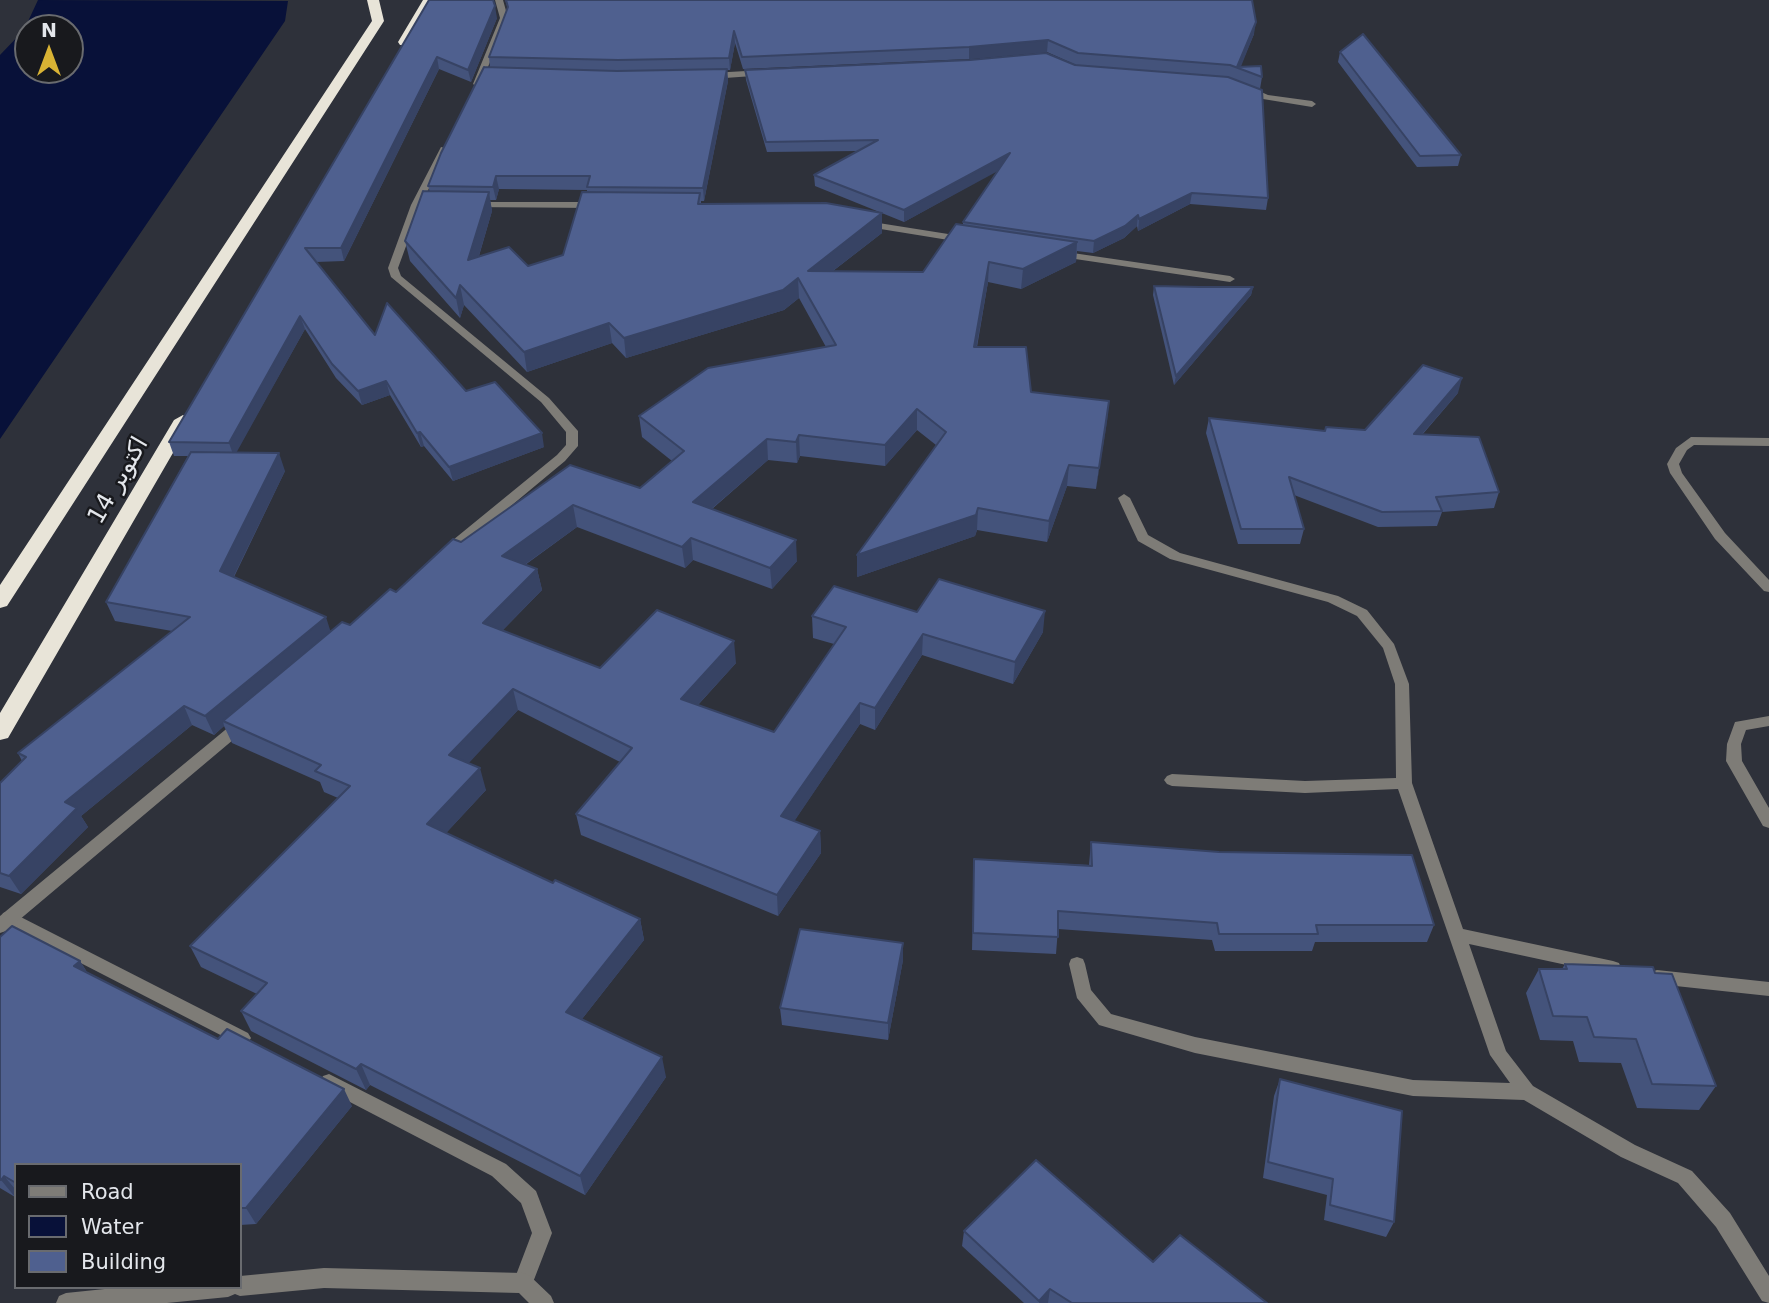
<!DOCTYPE html>
<html>
<head>
<meta charset="utf-8">
<style>
	body { margin:0 }
	#map { position:relative; width:1769px; height:1303px; overflow:hidden; background:#2e313a; font-family:"DejaVu Sans",sans-serif }
	canvas { display:block }
	.legend { position:absolute; left:14px; top:1163px; width:228px; height:126px; box-sizing:border-box; background:#18191d; border:2px solid #696b6f; margin:0; padding:9px 12px; list-style:none; font-size:21px; color:#e3e6eb }
	.legend li { display:flex; align-items:center; gap:14px; height:35px }
	.legend b { width:35px; border:2px solid #696b6f }
	.north { position:absolute; left:14px; top:14px; width:70px; height:70px; box-sizing:border-box; background:#18191d; border:2px solid #696b6f; border-radius:50%; rotate:0deg; font-size:19px; font-weight:700; line-height:28px; text-align:center; color:#e3e6eb }
	.north::after { content:''; display:block; margin:auto; width:24px; height:32px; background:#d9b334; clip-path:polygon(50% 0,100% 100%,50% 72%,0 100%) }
</style>
</head>
<body>
<div id="map">
<canvas width="1769" height="1303"></canvas>
<ul class="legend">
<li><b style="height:9px;background:#7e7c77"></b>Road</li>
<li><b style="height:19px;background:#081139"></b>Water</li>
<li><b style="height:19px;background:#4f608f"></b>Building</li>
</ul>
<div class="north">N</div>
</div>
<script>
const g = document.querySelector('canvas').getContext('2d');
g.lineJoin = 'round';
function fillPath(path, color) {
  g.fillStyle = color;
  g.fill(path, 'evenodd');
}
function poly(rows) {
  const path = new Path2D();
  for (const r of rows) {
    path.moveTo(r[0], r[1]);
    for (let i = 2; i < r.length; i += 2) path.lineTo(r[i], r[i + 1]);
  }
  return path;
}
function strokePath(path, color, width, dash) {
  g.strokeStyle = color;
  g.lineWidth = width;
  g.lineCap = dash ? 'butt' : 'round';
  g.setLineDash(dash || []);
  g.stroke(path);
}
function label(font, color, halo, rows, align = 'center') {
  g.font = font + ' "DejaVu Sans",Vazirmatn,sans-serif';
  g.lineWidth = 5;
  g.setLineDash([]);
  g.textBaseline = 'middle';
  g.strokeStyle = halo;
  g.fillStyle = color;
  for (const [text, x, y, turn = 0] of rows) {
    g.save();
    g.translate(x, y);
    g.rotate((+turn || 0) * Math.PI / 180);
    g.textAlign = isNaN(turn) ? turn : align;
    if (halo) g.strokeText(text, 0, 0);
    g.fillText(text, 0, 0);
    g.restore();
  }
}
const water = poly([
	[38,0,288,1,285,21,0,439,0,55,24,30],
	[28,28,70,28,70,70,28,70]
]);
const lane = poly([
	[9,911,248,1033,251,1038,248,1043,242,1046,236,1043,3,923,1,918,3,913,9,911],
	[329,1074,506,1164,536,1191,552,1233,530,1290,523,1293,516,1290,513,1283,532,1233,521,1203,492,1176,323,1088,320,1082,323,1076,329,1074]
]);
const street = poly([
	[495,0,503,0,508,18,481,84,477,87,473,84,500,18,495,0],
	[764,70,768,73,767,75,711,79,707,76,711,73,764,70],
	[1245,85,1268,95,1312,101,1316,104,1312,107,1263,99,1242,90,1241,88,1245,85],
	[441,147,449,149,422,202,438,202,443,205,438,208,420,208,398,268,401,276,549,398,578,431,578,446,565,461,452,555,447,556,442,555,440,552,442,549,557,455,566,445,566,432,541,402,391,277,388,268,411,205,441,147],
	[472,202,595,202,600,205,595,208,469,207,467,205,472,202],
	[866,221,967,237,972,240,967,243,862,226,862,222,866,221],
	[1059,251,1230,276,1235,279,1230,282,1055,256,1054,254,1059,251],
	[1691,437,1769,438,1769,446,1694,445,1687,450,1679,464,1682,473,1725,533,1769,580,1769,592,1764,591,1715,539,1670,473,1667,464,1676,448,1691,437],
	[1124,494,1130,498,1148,535,1180,553,1338,596,1367,610,1394,644,1409,684,1412,783,1463,929,1613,961,1619,963,1621,968,1619,973,1613,975,1469,944,1506,1051,1533,1086,1635,1145,1692,1171,1730,1213,1769,1276,1769,1303,1762,1301,1716,1227,1678,1183,1621,1157,1524,1100,1413,1096,1195,1053,1099,1025,1077,998,1069,964,1071,959,1077,957,1083,959,1085,964,1091,990,1111,1014,1195,1037,1413,1080,1510,1083,1490,1055,1398,789,1305,793,1172,786,1167,784,1164,780,1167,776,1172,774,1305,781,1396,778,1395,684,1383,648,1357,616,1328,602,1170,559,1138,541,1118,498,1124,494],
	[1769,716,1769,726,1746,730,1741,744,1742,761,1769,808,1769,828,1763,826,1726,761,1727,744,1735,722,1769,716],
	[241,720,246,721,248,725,246,729,6,931,0,933,0,916,236,721,241,720],
	[1657,970,1769,982,1769,996,1657,984,1651,982,1648,977,1651,972,1657,970],
	[324,1268,523,1273,530,1276,551,1296,554,1303,529,1303,519,1293,324,1288,240,1296,235,1294,228,1297,167,1303,56,1303,59,1296,66,1293,124,1287,240,1287,240,1276,324,1268]
]);
const highway = poly([
	[367,0,379,0,384,21,7,606,0,608,0,585,372,21,367,0],
	[423,0,435,0,408,45,400,45,398,42,423,0],
	[183,415,192,420,8,738,0,740,0,713,174,420,183,415]
]);
const wall = poly([
	[429,0,497,18,471,82,439,69,344,261,316,262,375,335,466,391,544,447,453,481,424,446,421,447,390,395,362,405,336,378,305,329,236,452,285,471,234,577,331,631,350,625,396,592,461,542,570,465,640,488,672,461,642,437,639,416,826,347,799,298,784,310,626,358,612,343,527,372,464,305,460,318,410,261,405,241,430,192,428,186,490,68,489,57,508,9,505,0,1252,0,1254,34,1240,67,1262,77,1260,89,1268,198,1266,210,1190,204,1138,231,1137,226,1124,238,1093,253,1077,251,1076,262,1021,289,988,282,977,347,1031,392,1109,401,1096,489,1067,486,1047,542,977,530,975,536,857,577,936,445,917,430,885,466,800,456,797,463,768,460,712,509,797,561,772,589,693,560,685,568,577,527,525,565,537,569,542,590,502,631,600,668,736,663,698,705,774,732,834,644,813,638,812,616,917,612,1043,632,1013,684,922,655,875,730,860,724,794,821,820,831,821,853,778,916,581,835,576,814,620,762,518,710,468,763,486,790,446,833,553,883,640,919,644,940,582,1019,666,1077,585,1195,370,1085,366,1090,251,1031,241,1011,257,994,201,967,190,946,338,798,324,792,320,782,232,743,224,726,214,735,192,725,81,816,88,827,21,894,0,887,0,783,22,761,18,753,172,631,115,621,106,602,188,456,174,456,169,442],
	[735,43,743,69,969,59,1047,52,1076,65,745,70,746,80,767,152,857,151,814,175,815,186,904,222,998,170,963,222,963,225,923,272,833,271,882,233,701,204,701,201,704,201,728,81,727,70,730,70],
	[499,189,587,190,587,192,563,255,528,266,479,256,492,211,490,200,496,200],
	[1340,52,1461,155,1458,166,1417,167,1338,62],
	[1154,286,1253,287,1251,295,1174,385,1153,295],
	[1458,393,1422,435,1499,492,1494,508,1442,512,1437,526,1378,527,1294,495,1304,529,1300,544,1238,544,1206,433,1209,418,1325,431,1365,430],
	[1091,842,1434,925,1427,942,1315,942,1312,951,1215,951,1212,940,1058,929,1056,954,972,950,974,859,1089,865],
	[0,937,80,961,87,972,352,1106,256,1224,240,1225,240,1165,16,1165,15,1197,0,1188],
	[903,943,903,960,888,1040,782,1025,780,1008],
	[1565,964,1716,1086,1699,1110,1637,1108,1621,1063,1579,1062,1573,1041,1540,1040,1526,993,1539,969,1562,969],
	[1280,1079,1394,1222,1386,1237,1324,1220,1327,1195,1263,1178,1274,1096],
	[964,1231,1153,1262,1267,1303,1024,1303,962,1246]
]);
const shadedWall = poly([
	[495,6,497,18,471,82,468,70],
	[1256,22,1254,34,1240,69,1237,68],
	[734,31,735,43,730,70,729,58],
	[1048,40,1047,52,969,59,969,47],
	[437,57,439,69,344,261,341,248],
	[727,69,728,81,704,201,703,188],
	[1010,153,1009,165,904,222,904,210],
	[496,176,499,189,496,200,493,187],
	[489,192,492,211,472,279,468,260],
	[1192,193,1190,204,1138,231,1139,219],
	[882,213,882,233,808,290,808,271],
	[1138,215,1137,226,1124,238,1093,253,1094,241],
	[1077,242,1076,262,1021,289,1023,269],
	[989,262,988,282,973,367,974,347],
	[798,278,799,298,784,310,626,358,624,338],
	[460,285,464,305,460,318,456,298],
	[1253,287,1251,295,1174,385,1176,376],
	[300,316,305,329,234,457,229,443],
	[609,323,612,343,527,372,524,352],
	[1462,378,1458,393,1409,449,1414,434],
	[386,381,390,395,362,405,358,391],
	[1109,401,1107,422,1096,489,1099,468],
	[917,409,917,430,885,466,885,445],
	[420,432,424,446,421,447,417,433],
	[542,433,544,447,453,481,449,467],
	[799,435,800,456,797,463,796,442],
	[767,439,768,460,695,523,693,502],
	[279,453,285,471,227,590,220,571],
	[1069,465,1067,486,1047,542,1049,521],
	[573,505,577,527,506,578,502,556],
	[978,508,977,530,975,536,857,577,857,555],
	[691,538,693,560,685,568,682,547],
	[796,540,797,561,772,589,770,568],
	[537,569,542,590,488,645,483,623],
	[1045,611,1043,632,1013,684,1015,662],
	[326,617,332,636,223,721,224,726,214,735,205,716],
	[923,634,922,655,875,730,875,708],
	[734,641,736,663,684,720,681,699],
	[513,689,518,710,456,777,449,755],
	[860,703,860,724,783,838,781,816],
	[184,706,192,725,81,816,88,827,21,894,9,876,65,802],
	[480,768,486,790,434,846,427,824],
	[820,831,821,853,778,916,777,895],
	[640,919,644,940,571,1033,566,1012],
	[903,943,903,960,888,1040,888,1023],
	[80,961,91,979,74,966],
	[662,1057,666,1077,585,1195,580,1176],
	[361,1064,370,1085,366,1090,356,1069],
	[344,1089,352,1106,256,1224,246,1208],
	[4,1176,16,1190,15,1197,1,1180],
	[1050,1289,1048,1303,1039,1303,1039,1301]
]);
const building = poly([
	[429,0,493,0,495,6,468,70,437,57,341,248,305,248,375,335,387,303,466,391,495,382,542,433,449,467,420,432,417,433,386,381,358,391,332,364,300,316,229,443,169,442,429,0],
	[506,0,1252,0,1256,22,1237,67,1261,66,1262,77,1230,65,1078,53,1048,40,969,47,742,57,734,31,729,58,618,60,489,57,508,7,506,0],
	[1363,34,1461,155,1420,156,1340,52,1363,34],
	[1046,53,1075,65,1228,77,1262,90,1268,198,1192,193,1139,219,1138,215,1125,226,1094,241,963,222,1010,153,904,210,814,175,878,140,766,142,745,70,970,60,1046,53],
	[484,67,617,71,727,69,703,188,587,187,590,176,496,176,493,187,428,186,441,153,484,67],
	[423,191,489,192,468,260,509,247,528,266,563,255,582,192,700,193,698,204,826,203,882,213,808,271,923,272,956,224,1077,242,1023,269,989,262,974,347,1026,347,1031,392,1109,401,1099,468,1069,465,1049,521,978,508,976,515,857,555,946,432,917,409,885,445,799,435,796,442,767,439,693,502,796,540,770,568,691,538,682,547,573,505,502,556,537,569,483,623,600,668,657,610,734,641,681,699,774,732,846,627,812,616,834,586,917,612,939,579,1045,611,1015,662,923,634,875,708,860,703,781,816,820,831,777,895,576,814,632,748,513,689,449,755,480,768,427,824,553,883,555,880,640,919,566,1012,662,1057,580,1176,361,1064,356,1069,241,1011,267,983,190,946,350,786,315,771,321,765,223,721,342,622,350,625,390,589,396,592,453,539,461,542,570,465,640,488,684,451,639,416,708,368,836,345,798,278,783,290,624,338,609,323,524,352,460,285,456,298,405,241,423,191],
	[1154,286,1200,287,1253,287,1176,376,1154,286],
	[1423,365,1462,378,1414,434,1479,437,1499,492,1436,497,1442,511,1382,512,1289,477,1304,529,1241,529,1209,418,1325,431,1326,427,1365,430,1423,365],
	[191,452,279,453,220,571,326,617,205,716,184,706,65,802,77,808,9,876,0,873,0,783,26,757,18,753,190,617,106,602,191,452],
	[1091,842,1219,852,1412,855,1434,925,1316,925,1318,934,1219,934,1217,923,1058,911,1058,937,973,933,974,859,1092,866,1091,842],
	[12,926,80,961,74,966,218,1039,227,1029,344,1089,246,1208,240,1208,240,1165,16,1165,16,1183,4,1176,1,1180,0,1180,0,937,12,926],
	[800,929,903,943,888,1023,780,1008,800,929],
	[1565,964,1653,967,1655,973,1672,974,1716,1086,1652,1084,1636,1039,1594,1037,1587,1017,1553,1016,1539,969,1567,969,1565,964],
	[1280,1079,1402,1111,1394,1222,1330,1205,1333,1179,1268,1162,1280,1079],
	[1036,1160,1153,1262,1180,1235,1267,1303,1072,1303,1050,1289,1039,1301,964,1231,1036,1160]
]);
const streetNames = [
	["14 اكتوبر",119,481,-60]
];
fillPath(water, '#081139');
fillPath(lane, '#7e7c77');
fillPath(street, '#7e7c77');
fillPath(highway, '#e8e4d8');
fillPath(wall, '#44537b');
fillPath(shadedWall, '#374364');
fillPath(building, '#4f608f');
strokePath(building, '#374364', 2);
label('24px', '#e3e6eb', '#18191d', streetNames);
</script>
</body>
</html>
